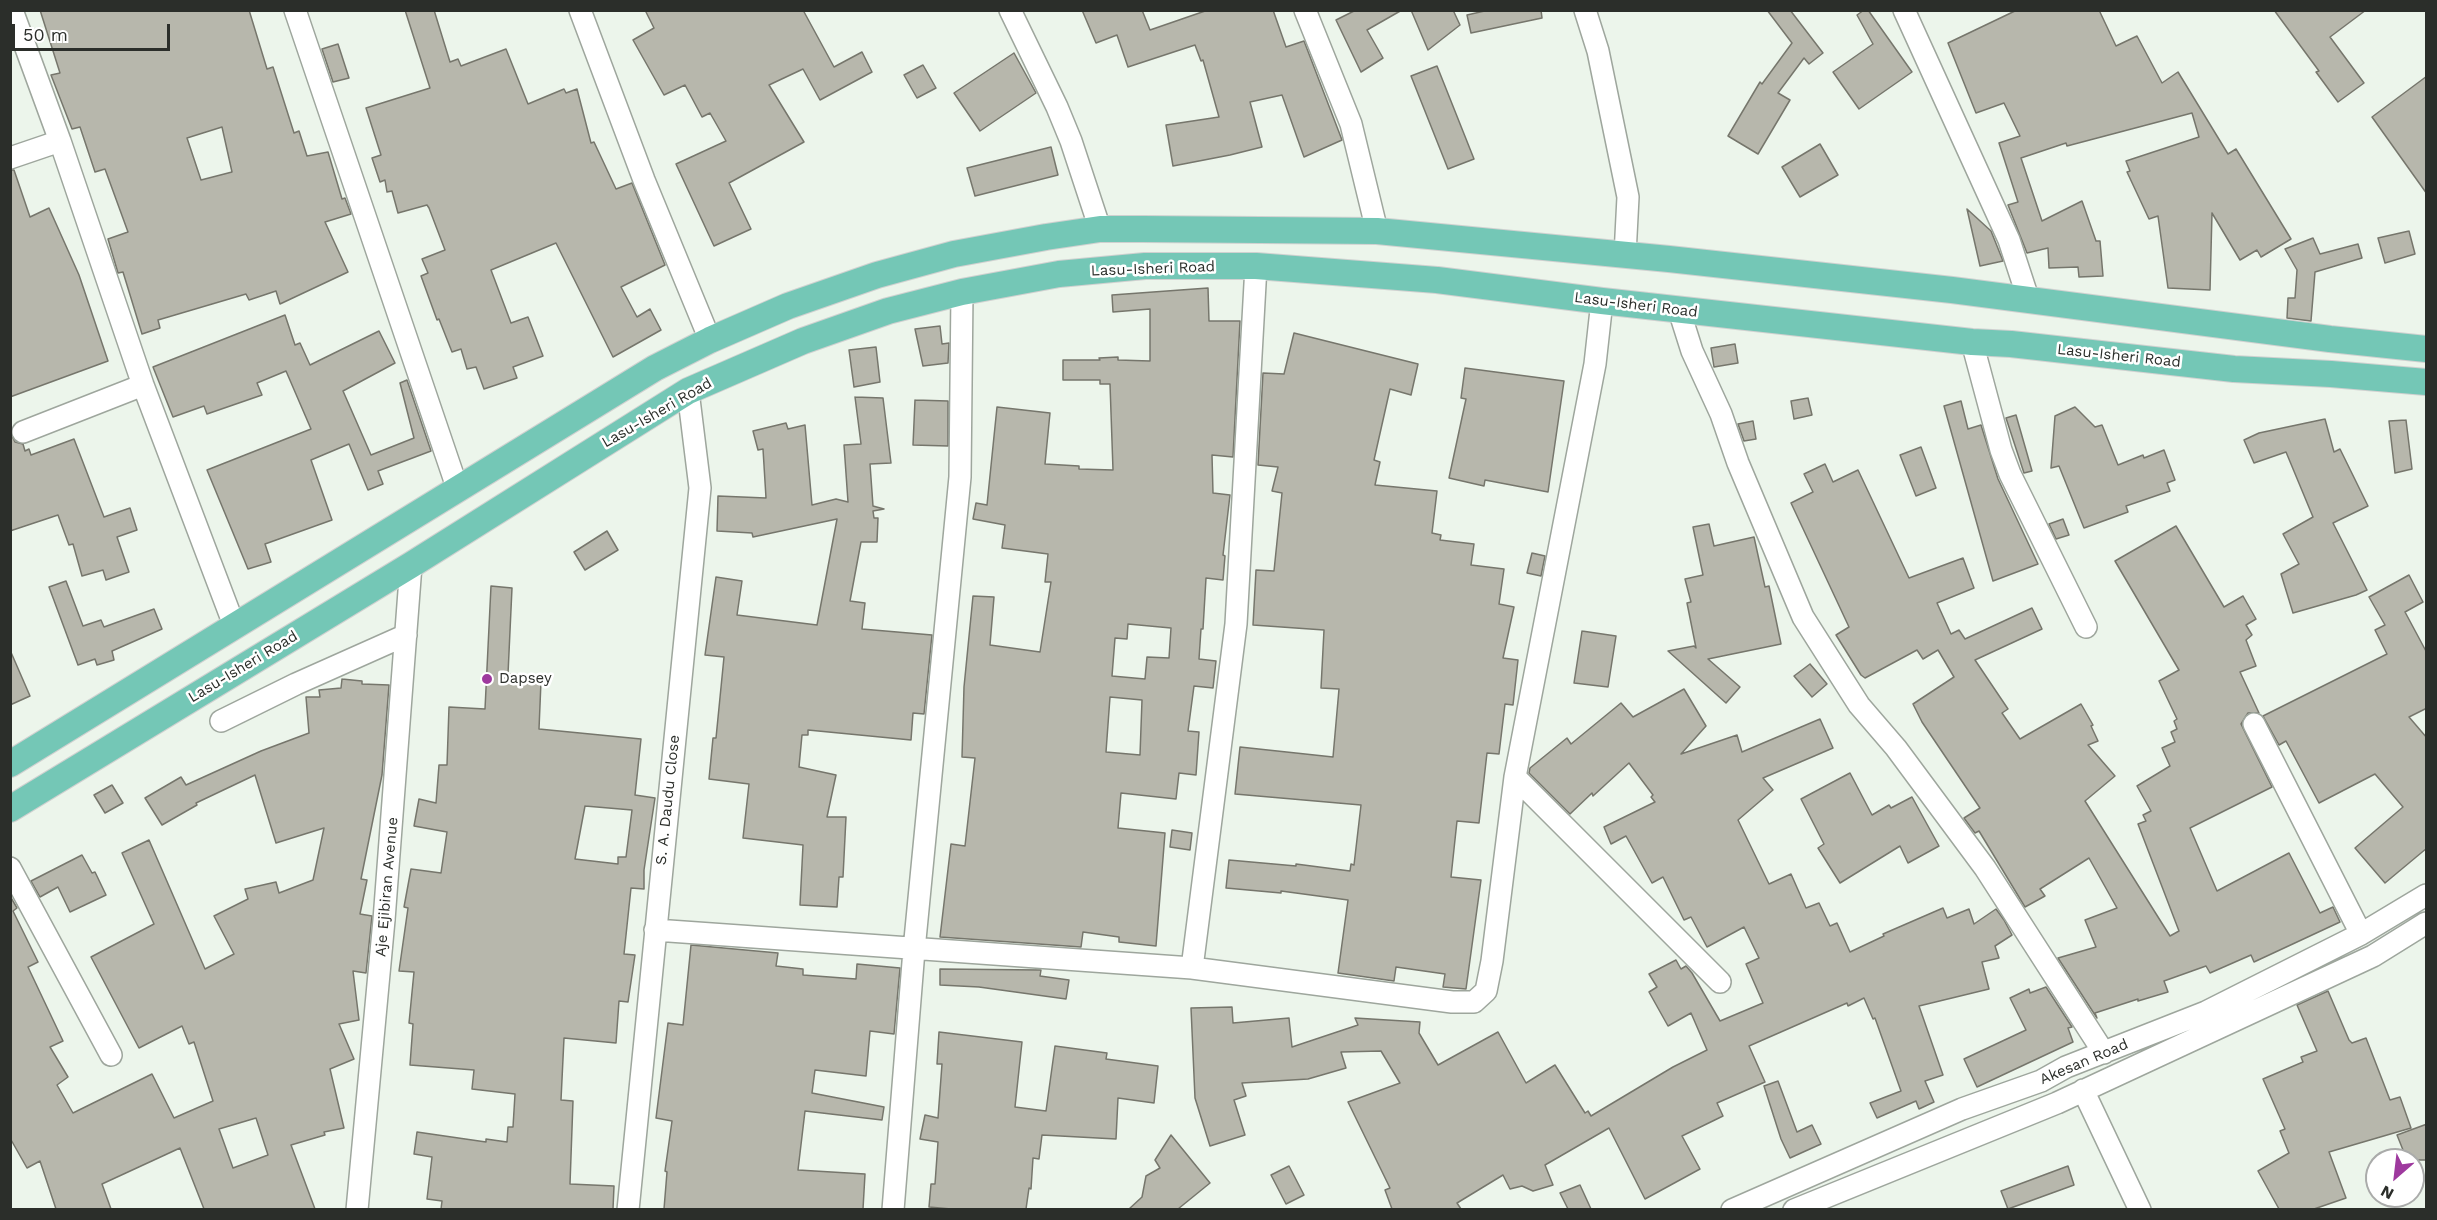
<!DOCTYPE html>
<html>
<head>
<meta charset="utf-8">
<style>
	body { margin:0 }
	#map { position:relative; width:2437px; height:1220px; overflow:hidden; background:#ecf5eb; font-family:"Work Sans",sans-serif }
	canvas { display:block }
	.frame { position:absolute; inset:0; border:12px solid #2b2e2a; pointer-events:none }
	.north { position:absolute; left:2365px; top:1148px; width:60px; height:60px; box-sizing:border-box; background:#fff; border:2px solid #aaabaa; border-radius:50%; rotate:208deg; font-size:16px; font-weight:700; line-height:24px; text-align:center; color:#2b2e2a }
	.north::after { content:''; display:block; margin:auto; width:21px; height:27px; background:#9e399e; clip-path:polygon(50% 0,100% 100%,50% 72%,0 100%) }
	.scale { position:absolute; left:12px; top:24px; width:158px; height:27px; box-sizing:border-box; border:3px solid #2b2e2a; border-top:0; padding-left:8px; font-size:18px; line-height:21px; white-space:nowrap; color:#2b2e2a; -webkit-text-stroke:4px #fff; paint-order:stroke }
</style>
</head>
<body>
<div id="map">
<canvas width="2437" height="1220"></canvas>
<div class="frame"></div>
<div class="north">N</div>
<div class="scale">50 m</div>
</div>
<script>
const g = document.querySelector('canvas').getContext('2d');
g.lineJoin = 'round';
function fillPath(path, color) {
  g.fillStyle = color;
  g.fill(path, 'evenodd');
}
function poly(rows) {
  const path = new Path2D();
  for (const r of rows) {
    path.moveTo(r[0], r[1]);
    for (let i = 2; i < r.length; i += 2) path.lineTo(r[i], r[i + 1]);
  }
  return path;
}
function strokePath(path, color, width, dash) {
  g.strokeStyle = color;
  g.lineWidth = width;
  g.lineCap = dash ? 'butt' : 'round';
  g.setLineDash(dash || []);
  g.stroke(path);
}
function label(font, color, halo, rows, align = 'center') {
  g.font = font + ' "Work Sans",sans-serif';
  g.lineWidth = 5;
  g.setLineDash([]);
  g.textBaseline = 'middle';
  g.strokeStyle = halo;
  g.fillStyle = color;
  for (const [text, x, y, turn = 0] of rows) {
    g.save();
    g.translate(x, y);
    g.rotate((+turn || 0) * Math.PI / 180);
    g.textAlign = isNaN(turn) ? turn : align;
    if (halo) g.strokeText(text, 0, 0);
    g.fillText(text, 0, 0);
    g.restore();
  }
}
const building = poly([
	[40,10,249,10,267,69,273,67,294,133,299,131,307,156,328,152,342,199,345,198,351,214,325,222,348,272,280,304,276,291,249,300,246,294,158,320,160,328,142,334,123,272,118,273,108,239,128,232,105,169,95,172,80,127,72,129,51,75,60,73,40,10],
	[222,127,232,172,201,180,187,138,222,127],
	[405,10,434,10,450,62,458,59,461,66,506,49,528,104,564,89,566,93,577,89,591,143,594,142,616,189,632,183,665,265,621,287,637,317,650,309,661,330,613,357,556,243,491,270,511,323,528,317,543,356,513,367,517,378,484,389,476,367,467,369,461,349,452,352,439,319,437,320,421,276,428,273,422,259,445,250,429,208,427,205,398,213,392,191,387,192,385,180,380,182,372,158,381,155,366,108,430,88,405,10],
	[645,10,803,10,834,67,862,52,872,72,820,100,803,69,769,85,804,142,729,183,751,229,714,246,676,164,726,141,710,113,702,117,685,85,664,95,633,40,654,28,645,10],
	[1082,10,1142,10,1150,30,1208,10,1273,10,1286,47,1304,41,1342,140,1304,157,1282,95,1250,102,1262,147,1230,155,1173,166,1166,125,1219,117,1203,60,1201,61,1195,45,1128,67,1117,35,1096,43,1082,10],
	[1356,10,1402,10,1367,30,1383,58,1361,72,1336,20,1356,10],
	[1411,10,1453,10,1460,25,1428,50,1411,10],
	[1489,10,1541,10,1542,18,1471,33,1467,15,1489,10],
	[1767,10,1790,10,1823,53,1809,64,1804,58,1778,93,1790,100,1758,154,1728,136,1760,82,1762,84,1792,43,1767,10],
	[1864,10,1868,10,1912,72,1859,109,1833,72,1873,44,1857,15,1864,10],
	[2017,10,2099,10,2116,46,2137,36,2162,83,2178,72,2228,154,2236,149,2291,239,2261,257,2257,250,2240,260,2212,213,2210,290,2168,288,2158,216,2149,219,2127,172,2130,171,2126,161,2199,137,2192,113,2067,146,2066,143,2021,158,2042,221,2082,201,2096,241,2100,241,2103,276,2079,277,2078,267,2049,268,2048,248,2027,253,2008,205,2018,202,1999,143,2020,136,2004,103,1976,113,1948,43,2017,10],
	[2274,10,2366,10,2330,37,2364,83,2338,102,2316,72,2319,71,2274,10],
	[338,44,349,78,333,82,322,49,338,44],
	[1014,53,1036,93,980,131,954,93,1014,53],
	[923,65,936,88,917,98,904,75,923,65],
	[1437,66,1474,159,1448,169,1411,76,1437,66],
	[2427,76,2427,194,2372,117,2427,76],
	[1820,144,1838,175,1800,197,1782,167,1820,144],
	[1051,147,1058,175,975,196,967,168,1051,147],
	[10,170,14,170,30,217,49,208,79,275,108,361,10,397,10,170],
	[1967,209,1991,231,2003,261,1980,266,1967,209],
	[2409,231,2415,254,2385,263,2378,238,2409,231],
	[2313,238,2320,254,2358,244,2362,258,2315,272,2311,321,2287,318,2288,298,2295,298,2297,270,2285,249,2313,238],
	[1208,288,1209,321,1240,321,1233,457,1212,455,1213,493,1230,495,1223,555,1225,556,1223,580,1206,578,1203,629,1201,629,1199,659,1216,661,1213,688,1194,686,1188,731,1199,732,1196,775,1179,773,1176,799,1121,793,1118,828,1165,833,1156,946,1119,942,1119,937,1083,932,1081,947,940,937,951,844,965,846,975,758,962,757,964,687,973,596,994,597,990,645,1040,652,1051,582,1045,582,1048,554,1002,548,1005,525,973,519,976,503,987,505,997,407,1050,413,1045,464,1079,466,1079,469,1113,470,1110,384,1100,384,1100,380,1063,380,1063,360,1100,360,1099,358,1118,357,1118,360,1150,361,1150,309,1113,312,1112,295,1208,288],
	[1128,624,1171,628,1169,658,1147,657,1145,679,1112,676,1115,638,1127,639,1128,624],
	[1110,697,1142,700,1140,755,1106,752,1110,697],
	[285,315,295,345,300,343,310,365,379,331,395,363,343,391,371,455,414,438,400,383,407,380,431,451,378,471,383,484,368,490,349,444,311,460,332,520,265,544,271,562,248,569,207,470,311,429,286,371,257,383,262,395,207,414,204,406,173,417,153,367,285,315],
	[940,326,942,344,949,343,948,363,923,366,915,329,940,326],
	[1294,333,1418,364,1411,395,1390,389,1374,460,1380,462,1375,485,1437,491,1432,533,1441,535,1440,540,1474,544,1471,565,1504,569,1499,604,1514,607,1503,658,1518,660,1513,705,1505,704,1499,754,1487,753,1479,823,1457,821,1451,877,1481,880,1466,989,1443,987,1445,974,1396,967,1394,981,1338,973,1348,900,1281,891,1281,893,1226,888,1229,860,1296,866,1296,864,1350,871,1351,864,1354,865,1361,805,1235,794,1240,747,1333,757,1339,689,1321,688,1324,630,1253,625,1256,570,1274,571,1282,493,1272,491,1278,467,1258,465,1263,373,1284,374,1294,333],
	[1735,344,1738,363,1714,367,1711,348,1735,344],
	[876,347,880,382,854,387,849,350,876,347],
	[1465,368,1564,381,1548,492,1485,480,1484,486,1449,478,1466,399,1461,398,1465,368],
	[855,397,883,398,891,463,870,464,873,506,884,509,873,511,874,518,878,518,877,542,861,542,850,601,865,603,862,629,932,635,924,714,913,713,911,740,808,730,808,735,802,735,799,767,836,775,827,817,846,817,843,877,839,877,837,907,800,905,803,845,743,838,749,784,709,779,713,738,716,738,724,657,705,655,716,577,742,581,737,615,817,625,837,519,753,537,752,533,717,531,718,496,766,498,763,449,758,450,753,431,786,423,788,429,805,425,812,505,836,499,848,502,844,445,861,444,855,397],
	[1808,398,1812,415,1794,419,1791,401,1808,398],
	[915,400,948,401,948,446,913,445,915,400],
	[1961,401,1968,429,1981,425,1998,479,2038,564,1993,581,1944,406,1961,401],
	[2075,407,2095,427,2102,425,2118,465,2143,455,2144,458,2164,450,2175,480,2167,483,2170,491,2126,506,2128,512,2084,528,2059,466,2051,468,2055,416,2075,407],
	[2016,415,2032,471,2024,473,2006,418,2016,415],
	[2325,419,2334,452,2340,449,2368,506,2333,523,2367,590,2356,595,2293,613,2281,574,2299,564,2283,534,2313,517,2286,452,2254,463,2244,440,2259,433,2325,419],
	[2406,420,2412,469,2395,473,2389,421,2406,420],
	[1753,421,1756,439,1744,441,1738,424,1753,421],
	[10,432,15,442,23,444,25,451,29,449,31,455,74,439,104,517,130,508,137,530,117,537,129,572,106,580,103,570,82,576,73,544,69,545,58,515,10,531,10,432],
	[1921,447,1936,488,1916,496,1900,455,1921,447],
	[1825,464,1833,482,1858,470,1909,578,1963,558,1974,588,1937,603,1951,634,1959,630,1965,639,2032,608,2042,629,1975,660,2008,709,2002,713,2020,739,2081,704,2093,725,2091,726,2098,741,2088,745,2115,776,2085,801,2170,936,2179,931,2138,824,2146,821,2143,815,2151,811,2137,786,2170,766,2162,748,2175,742,2171,732,2177,729,2174,721,2177,719,2159,681,2179,670,2115,561,2176,526,2224,607,2243,596,2256,619,2246,625,2252,635,2246,640,2256,666,2240,672,2259,713,2248,713,2241,724,2272,787,2190,828,2217,891,2289,853,2320,913,2333,907,2340,922,2254,962,2251,955,2210,973,2206,966,2164,981,2168,992,2138,1001,2138,999,2095,1013,2097,1018,2058,958,2096,947,2085,920,2117,908,2089,858,2040,889,2045,896,2025,907,1979,831,1975,833,1964,818,1980,808,1922,722,1913,704,1954,677,1938,650,1923,659,1917,650,1865,678,1861,675,1836,635,1849,627,1791,503,1813,492,1804,474,1825,464],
	[2063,519,2069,535,2056,539,2049,524,2063,519],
	[1709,524,1714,546,1754,537,1765,587,1769,586,1781,644,1708,659,1740,687,1726,703,1668,651,1694,646,1696,648,1687,603,1691,602,1685,579,1703,575,1693,527,1709,524],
	[607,531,618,550,585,570,574,552,607,531],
	[1532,553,1545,556,1541,576,1527,573,1532,553],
	[2409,575,2423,602,2405,612,2427,653,2427,708,2409,717,2427,738,2427,848,2385,883,2355,848,2403,807,2375,774,2319,803,2286,741,2279,745,2263,716,2387,654,2375,630,2385,625,2369,597,2409,575],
	[66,581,83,626,101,620,104,627,154,609,162,629,112,651,114,660,97,665,95,659,78,665,49,587,66,581],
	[491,586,512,588,508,674,525,675,525,680,541,681,539,729,641,739,635,795,655,798,644,870,644,889,631,888,624,954,635,955,628,1002,619,1001,616,1043,564,1038,561,1100,573,1101,570,1184,614,1186,613,1209,441,1209,442,1201,427,1199,432,1157,414,1154,417,1132,486,1142,486,1139,507,1142,508,1127,513,1127,515,1094,472,1089,474,1070,410,1065,413,1024,409,1023,414,972,399,971,408,908,404,907,411,869,441,873,447,832,414,826,419,799,436,803,439,765,447,765,449,707,485,709,491,586],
	[585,806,632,810,626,857,618,857,618,864,575,859,585,806],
	[1582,631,1616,636,1608,687,1574,683,1582,631],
	[10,650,30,696,10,705,10,650],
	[1810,664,1827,684,1812,697,1794,676,1810,664],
	[342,679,362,681,362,684,389,685,382,775,361,879,367,880,360,914,372,916,366,973,353,971,359,1020,339,1024,354,1059,330,1069,344,1128,324,1132,325,1135,291,1145,315,1209,204,1209,180,1148,102,1184,111,1209,56,1209,40,1161,27,1168,10,1138,10,896,17,908,13,911,38,962,28,967,63,1041,50,1047,68,1077,57,1085,73,1113,152,1074,174,1118,213,1101,194,1042,189,1044,182,1026,139,1048,91,957,154,924,122,853,149,840,205,969,234,954,214,916,248,899,245,889,276,882,279,893,313,880,324,828,276,843,255,775,196,803,197,805,162,825,145,798,181,777,186,785,261,751,309,733,306,697,320,697,319,690,341,688,342,679],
	[256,1118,268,1155,233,1168,219,1129,256,1118],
	[1684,689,1706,726,1681,754,1737,735,1742,752,1820,719,1833,748,1763,778,1773,790,1738,820,1769,884,1791,874,1806,908,1819,903,1830,926,1837,923,1850,952,1884,936,1883,934,1943,908,1947,918,1969,909,1974,924,1996,909,2004,920,2012,935,1995,946,1999,958,1982,962,1989,989,1919,1006,1943,1075,1925,1081,1934,1102,1919,1109,1916,1101,1877,1118,1870,1103,1901,1091,1875,1018,1873,1019,1864,998,1848,1006,1847,1003,1749,1046,1765,1082,1717,1103,1723,1116,1682,1136,1700,1169,1645,1199,1609,1128,1545,1165,1553,1185,1533,1191,1522,1186,1510,1189,1503,1175,1457,1203,1461,1209,1392,1209,1385,1190,1390,1188,1348,1102,1400,1083,1381,1051,1341,1052,1346,1068,1308,1079,1242,1083,1246,1096,1234,1100,1245,1135,1210,1146,1195,1098,1191,1008,1232,1007,1233,1023,1289,1018,1292,1047,1358,1025,1355,1018,1420,1022,1419,1033,1438,1065,1498,1032,1526,1083,1555,1065,1585,1113,1588,1111,1591,1116,1673,1067,1707,1050,1691,1013,1668,1026,1649,992,1657,987,1649,974,1676,960,1681,969,1686,966,1692,973,1720,1021,1763,1003,1746,964,1759,958,1744,927,1707,947,1691,917,1684,920,1663,877,1652,883,1626,836,1611,844,1604,827,1655,802,1651,797,1653,795,1629,763,1593,796,1592,793,1570,814,1529,773,1530,768,1567,738,1571,744,1621,703,1633,717,1684,689],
	[1850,773,1872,815,1889,805,1891,808,1912,797,1939,846,1908,863,1900,846,1840,883,1818,848,1824,844,1801,799,1850,773],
	[112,785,123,803,105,813,94,795,112,785],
	[1172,830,1192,833,1190,850,1170,847,1172,830],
	[82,855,92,873,95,872,106,895,70,912,58,887,40,897,31,881,82,855],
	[691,945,778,953,776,966,803,969,803,975,856,979,857,964,900,968,894,1034,870,1031,866,1076,815,1070,812,1093,884,1107,882,1120,805,1111,798,1170,865,1174,863,1209,664,1209,667,1172,665,1171,672,1121,656,1118,668,1023,683,1025,691,945],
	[940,969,1041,970,1040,976,1069,980,1066,999,979,987,940,985,940,969],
	[2046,987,2072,1027,2068,1028,2073,1042,1977,1087,1964,1059,2026,1030,2010,998,2029,989,2030,993,2046,987],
	[2328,991,2349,1040,2352,1043,2366,1038,2390,1100,2400,1097,2411,1128,2329,1152,2346,1198,2314,1209,2279,1209,2258,1171,2289,1153,2280,1131,2285,1129,2263,1079,2303,1062,2301,1057,2317,1051,2297,1005,2328,991],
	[939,1032,1022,1042,1015,1107,1046,1111,1055,1046,1107,1053,1106,1059,1158,1066,1154,1103,1118,1098,1116,1139,1042,1135,1039,1159,1033,1158,1031,1189,1029,1188,1026,1209,951,1209,929,1207,931,1184,935,1184,938,1142,920,1139,925,1115,938,1118,942,1064,937,1064,939,1032],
	[1778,1081,1797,1132,1812,1125,1821,1144,1790,1158,1781,1139,1764,1086,1778,1081],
	[2427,1124,2427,1160,2407,1160,2397,1135,2427,1124],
	[1171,1135,1210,1183,1178,1209,1129,1209,1142,1197,1146,1176,1160,1168,1155,1160,1171,1135],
	[1289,1166,1304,1195,1286,1204,1271,1175,1289,1166],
	[2068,1166,2074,1185,2008,1209,2001,1191,2068,1166],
	[1580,1185,1591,1209,1568,1209,1560,1193,1580,1185]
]);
const minor = poly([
	[12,10,60,141,143,385,234,625],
	[295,10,458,490],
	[580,10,644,180,710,340],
	[1010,10,1057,107,1071,141,1100,229],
	[1305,10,1351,124,1377,231],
	[1585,10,1598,51,1628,197,1625,255],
	[1904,10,2009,240,2028,298],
	[10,158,60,141],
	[1679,310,1692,351,1721,414,1738,463,1803,617,1859,705,1896,748,1985,868,2104,1053],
	[1972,342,2001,450,2010,474,2086,627],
	[23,432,143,385],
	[221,721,296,684,406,635],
	[2254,724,2361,934],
	[1515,777,1720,982],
	[10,868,111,1055],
	[655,930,1192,968,1452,1002,1474,1002,1486,991,1492,961,1515,777,1595,364,1602,301],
	[1192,968,1236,624,1256,266],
	[2083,1090,2140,1210],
	[357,1210,384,920,411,565],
	[628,1210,700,488,688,391],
	[893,1210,914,950,960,477,962,292],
	[1732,1210,1962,1109,2041,1081,2066,1067,2206,1012,2361,934,2426,895],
	[1794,1210,2057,1103,2373,956,2426,923]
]);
const major = poly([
	[10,764,655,368,710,340,788,306,877,275,954,254,1046,237,1100,229,1143,229,1377,231,1669,259,1952,290,2330,339,2426,349],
	[10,809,411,565,688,391,803,341,888,311,962,292,1059,274,1145,266,1256,266,1437,280,1602,301,1972,342,2011,344,2234,369,2331,374,2426,382]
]);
const markers = [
	[487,679,6,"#9e399e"]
];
const streetNames = [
	["Lasu-Isheri Road",1153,269,-2],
	["Lasu-Isheri Road",1636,305,7],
	["Lasu-Isheri Road",2119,356,6],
	["Lasu-Isheri Road",657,413,-30],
	["Lasu-Isheri Road",243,667,-31],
	["S. A. Daudu Close",668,800,-84],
	["Aje Ejibiran Avenue",387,887,-85],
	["Akesan Road",2084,1062,-23]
];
const poiNames = [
	["Dapsey",499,679]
];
fillPath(building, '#b7b7ac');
strokePath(building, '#76766c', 1.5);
strokePath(minor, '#9ea69d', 24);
strokePath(major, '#d0d1d0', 28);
strokePath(minor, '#fff', 21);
strokePath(major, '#74c7b6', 26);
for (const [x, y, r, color] of markers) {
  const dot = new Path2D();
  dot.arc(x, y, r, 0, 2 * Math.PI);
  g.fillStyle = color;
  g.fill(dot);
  strokePath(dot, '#fff', 2);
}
label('15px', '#2b2e2a', '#fff', streetNames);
label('15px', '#2b2e2a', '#fff', poiNames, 'left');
</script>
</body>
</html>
